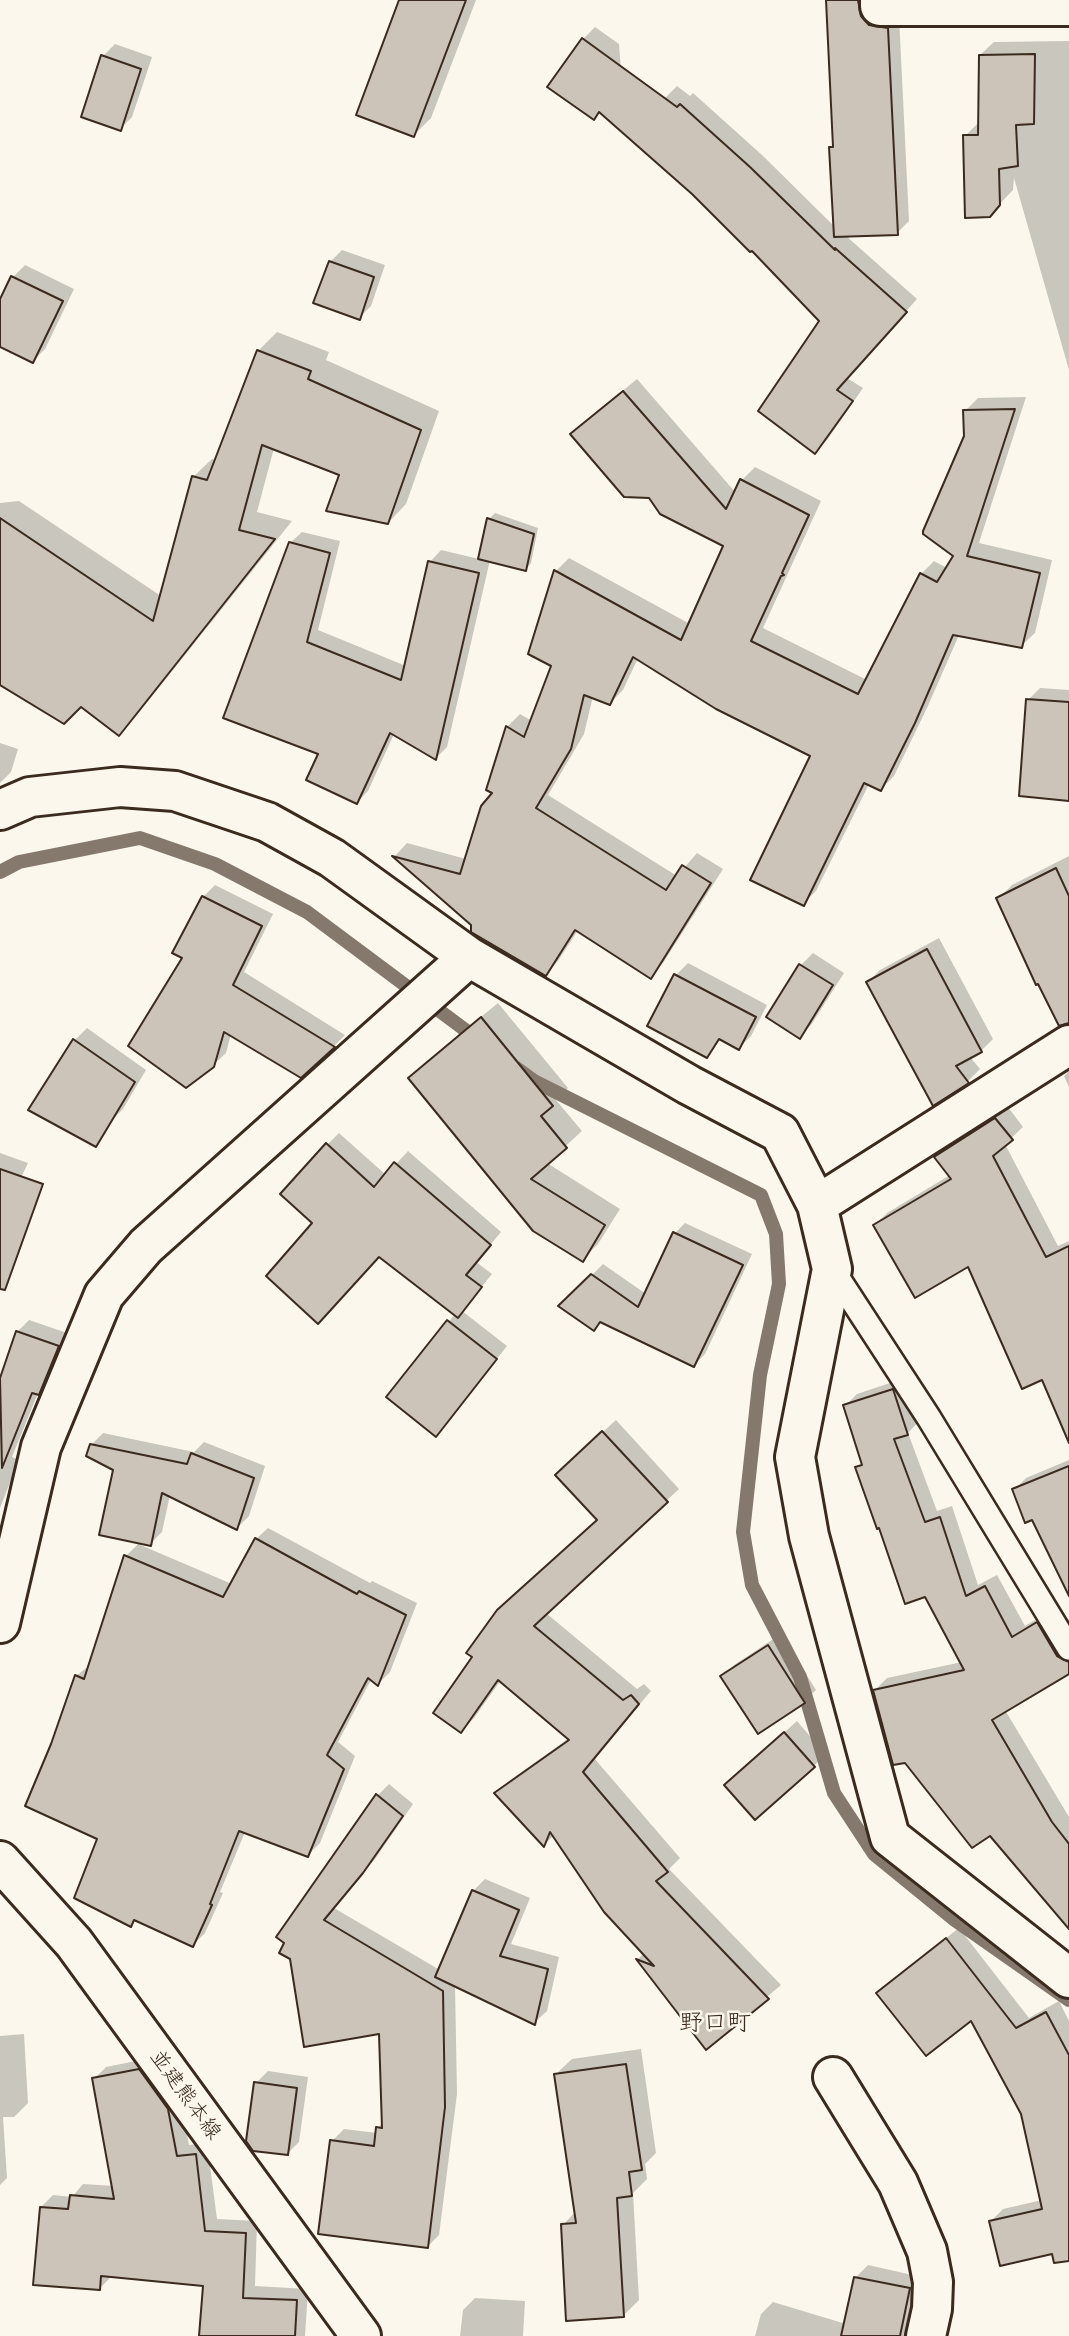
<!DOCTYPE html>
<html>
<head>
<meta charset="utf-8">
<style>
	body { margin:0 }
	canvas { display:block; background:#fbf7ec }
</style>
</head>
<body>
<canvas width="1069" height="2336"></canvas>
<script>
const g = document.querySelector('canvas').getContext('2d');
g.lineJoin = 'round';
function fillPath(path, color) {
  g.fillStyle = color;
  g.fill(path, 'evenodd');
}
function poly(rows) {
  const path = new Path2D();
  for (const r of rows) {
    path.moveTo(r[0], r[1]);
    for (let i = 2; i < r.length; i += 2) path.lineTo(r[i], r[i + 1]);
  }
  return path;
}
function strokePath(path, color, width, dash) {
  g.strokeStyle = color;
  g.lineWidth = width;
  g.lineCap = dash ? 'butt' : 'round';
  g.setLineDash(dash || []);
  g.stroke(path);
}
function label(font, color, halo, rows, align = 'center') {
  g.font = font + ' "Shantell Sans","Klee One",sans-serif';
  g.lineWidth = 5;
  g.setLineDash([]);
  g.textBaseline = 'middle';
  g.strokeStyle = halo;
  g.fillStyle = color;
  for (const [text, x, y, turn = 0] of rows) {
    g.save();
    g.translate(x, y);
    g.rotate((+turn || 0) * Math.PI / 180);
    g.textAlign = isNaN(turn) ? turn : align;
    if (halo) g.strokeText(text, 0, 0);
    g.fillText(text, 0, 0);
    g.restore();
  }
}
const shadow = poly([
	[401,0,476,0,431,118,414,135],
	[828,0,872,0,899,16,909,221,897,233,845,235,917,299,847,378,863,388,827,440,815,451,821,320,752,249,750,250,664,167,665,98,677,86,690,96,693,93,762,155,835,227,831,148,835,144],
	[595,27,619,44,622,83,594,118,583,39],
	[1069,41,1069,370,1014,178,1013,190,989,215,965,136,979,122,980,55,994,42],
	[115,44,152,57,132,117,120,129,103,56],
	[342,250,385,265,371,306,359,318,330,262],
	[25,265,74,289,45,349,33,361,0,345,0,303,13,277],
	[277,332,329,352,326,360,439,411,406,504,388,523,341,474,274,448,257,512,292,521,137,715,119,734,81,705,0,683,0,503,19,501,161,596,193,477,212,459,217,460,258,351],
	[637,379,736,493,742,480,755,467,821,501,763,628,867,680,921,574,934,561,947,568,955,555,966,436,965,411,978,398,1026,397,979,543,1052,560,1035,633,1021,646,959,635,927,708,894,776,881,789,869,784,816,891,803,904,812,755,638,658,623,690,610,703,593,696,584,734,548,795,677,876,697,853,723,869,663,963,650,976,578,930,558,961,545,974,473,924,395,856,407,843,466,859,494,793,507,727,520,714,532,721,553,665,556,571,569,558,690,624,726,545,586,421],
	[495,513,538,528,531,563,526,569,490,560,447,747,436,758,394,734,368,791,357,802,320,753,290,543,302,532,340,541,318,630,406,666,430,562,441,550,479,559,489,519],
	[1040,688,1069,690,1069,799,1028,700],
	[0,743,18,749,11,772,0,783],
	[1069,856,1069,1021,999,898,1012,885],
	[215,885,273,914,244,972,345,1035,334,1046,231,1034,226,1053,213,1065,185,957,203,897],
	[939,938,993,1039,981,1051,970,1057,980,1069,968,1081,933,1103,868,982,880,970],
	[813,953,844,973,811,1025,799,1037,768,1017,801,965],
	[688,963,767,1005,751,1036,739,1048,722,1038,707,1056,676,975],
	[498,1003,568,1088,556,1100,582,1131,547,1163,620,1209,598,1244,583,1259,410,1078,426,1062],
	[87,1028,146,1070,123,1109,111,1121,42,1093,75,1040],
	[1069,1071,1069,1087,1064,1076],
	[1008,1107,1023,1127,1005,1144,1058,1246,1069,1241,1069,1429,1043,1378,969,1264,875,1225,887,1213,950,1175,936,1157,948,1145],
	[339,1133,386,1175,408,1151,501,1232,476,1262,492,1274,462,1311,507,1346,447,1422,388,1397,455,1314,379,1255,315,1223,327,1145],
	[0,1153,28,1163,0,1222],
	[685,1223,752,1254,705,1354,694,1365,602,1320,594,1328,561,1306,603,1264,646,1294,675,1233],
	[29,1320,70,1334,50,1381,38,1393,12,1457,19,1460,0,1508,0,1374,3,1375,17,1332],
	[905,1378,919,1421,908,1433,937,1511,952,1506,978,1585,997,1575,1025,1626,1035,1620,1065,1670,1005,1710,1069,1817,1069,1926,875,1690,887,1678,962,1662,926,1595,880,1526,857,1468,863,1462,845,1406,857,1394],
	[616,1420,679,1489,546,1613,637,1689,644,1684,651,1691,594,1758,680,1858,669,1869,781,1985,706,2048,638,1959,644,1953,554,1835,544,1845,497,1793,509,1781,569,1738,501,1680,474,1718,461,1731,598,1520,570,1462],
	[103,1433,194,1452,204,1442,265,1466,249,1516,237,1528,170,1495,162,1532,150,1544,115,1469,91,1445],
	[1069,1460,1069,1592,1033,1518,1014,1490,1026,1478],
	[268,1528,370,1583,372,1581,417,1603,390,1672,378,1684,372,1678,338,1742,355,1756,320,1843,308,1855,245,1832,220,1892,223,1893,205,1933,193,1945,136,1920,131,1925,99,1838,53,1745,76,1676,90,1665,126,1556,138,1544,232,1584,256,1539],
	[781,1634,816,1690,804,1701,758,1732,722,1677,734,1665],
	[797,1721,825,1754,814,1766,739,1773],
	[389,1784,413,1804,375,1859,334,1908,440,1970,473,1891,485,1879,530,1898,511,1944,559,1957,547,2011,535,2022,455,1985,457,2094,439,2235,427,2247,332,2141,344,2129,377,2133,378,2128,383,2122,381,2032,292,1958,377,1796],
	[959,1928,1029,2018,1059,2001,1069,2021,1069,2249,991,2221,1003,2209,1042,2200,1023,2113,971,2019,879,1993,891,1981],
	[24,2034,28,2103,14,2117,3,2117,7,2178,0,2185,0,2036],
	[641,2049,656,2153,645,2164,647,2179,633,2193,639,2300,623,2316,563,2225,576,2211,556,2074,572,2059],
	[151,2058,180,2097,189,2145,207,2143,217,2219,257,2221,255,2286,308,2289,305,2336,201,2336,205,2284,111,2277,99,2289,41,2207,53,2195,72,2197,83,2184,114,2186,94,2079,106,2067],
	[268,2071,308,2077,299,2142,287,2154,256,2083],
	[868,2265,921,2277,908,2336,755,2336,761,2314,773,2302,846,2324,856,2277],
	[475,2298,525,2301,523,2336,460,2336,463,2310]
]);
const stream = poly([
	[0,872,19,862,140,838,215,864,307,912,480,1041],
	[516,1068,534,1081,761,1195,776,1234,779,1284,760,1375,743,1532,752,1585,800,1677,834,1793,874,1854,955,1920,1069,2000]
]);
const building = poly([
	[399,0,466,0,414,137,356,115,399,0],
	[826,0,858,0,861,16,869,25,888,28,898,235,834,237,829,147,833,147,826,0],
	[582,38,677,107,680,104,750,167,835,250,835,248,907,312,837,390,853,401,815,454,758,411,819,321,752,251,750,252,692,194,599,112,594,120,547,87,582,38],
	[1035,54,1034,124,1016,125,1018,166,999,169,1000,205,990,217,965,218,963,135,978,135,979,55,1035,54],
	[101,55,141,69,121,131,81,117,101,55],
	[329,261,374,277,360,320,313,303,329,261],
	[11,276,63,301,33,363,0,347,0,299,11,276],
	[257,350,311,371,308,379,421,430,388,524,326,511,339,475,262,445,239,530,275,539,119,736,81,707,64,724,0,685,0,518,153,621,192,476,207,480,257,350],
	[623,391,726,509,740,479,809,515,782,573,784,575,781,576,751,641,858,694,920,573,937,582,953,556,923,534,923,531,964,436,963,410,1015,409,967,556,1040,573,1022,648,953,635,915,723,881,791,864,783,804,906,750,880,810,756,716,709,633,657,610,705,584,695,571,749,536,808,666,890,682,865,711,883,651,979,575,930,546,976,471,932,471,925,392,856,460,874,481,806,492,793,486,790,506,726,524,737,551,666,528,654,554,570,681,640,723,546,660,514,649,498,624,497,570,434,623,391],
	[487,518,534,534,526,571,478,559,487,518],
	[289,542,330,553,307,642,401,680,428,561,479,573,436,760,390,733,357,804,306,780,318,754,223,718,289,542],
	[1026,699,1069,702,1069,801,1019,796,1026,699],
	[1056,868,1069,896,1069,1023,1059,1026,1038,984,1036,985,996,898,1056,868],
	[202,896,262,926,233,985,335,1047,301,1078,224,1032,214,1067,186,1088,128,1046,182,958,172,953,202,896],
	[927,949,982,1052,956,1066,969,1083,933,1106,866,982,927,949],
	[799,964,833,985,800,1039,766,1017,799,964],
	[674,974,756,1017,739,1050,719,1039,707,1058,647,1026,674,974],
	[481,1017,553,1106,541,1116,567,1148,531,1179,605,1225,583,1262,533,1231,408,1078,481,1017],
	[73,1039,135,1082,96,1147,28,1110,73,1039],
	[995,1118,1013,1140,993,1156,1046,1257,1069,1246,1069,1443,1042,1380,1022,1389,968,1267,915,1298,873,1225,951,1179,934,1157,995,1118],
	[326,1143,374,1187,394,1162,491,1245,466,1275,482,1287,458,1318,379,1257,318,1324,266,1276,312,1223,280,1194,326,1143],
	[0,1169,43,1184,5,1290,0,1289,0,1169],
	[673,1232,743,1265,694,1367,600,1322,594,1331,558,1306,591,1274,638,1307,673,1232],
	[447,1320,497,1359,436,1437,386,1397,447,1320],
	[16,1331,59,1346,39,1395,32,1393,2,1468,0,1378,16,1331],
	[893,1389,908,1435,894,1439,925,1522,940,1517,966,1596,985,1586,1012,1637,1037,1622,1057,1656,1069,1662,1069,1674,992,1720,1052,1822,1069,1844,1069,1929,990,1836,972,1848,905,1763,893,1765,873,1690,964,1670,925,1597,905,1604,879,1528,877,1529,855,1467,862,1465,843,1405,893,1389],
	[602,1431,668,1502,534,1626,623,1700,631,1695,639,1704,583,1772,668,1872,656,1881,769,1999,706,2050,636,1959,654,1966,604,1912,550,1832,544,1847,494,1793,569,1740,498,1680,461,1733,433,1713,472,1657,466,1653,497,1610,597,1520,555,1475,602,1431],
	[90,1444,187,1464,191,1453,254,1478,237,1530,162,1493,151,1546,99,1535,113,1470,86,1456,90,1444],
	[1069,1466,1069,1596,1032,1520,1025,1523,1012,1489,1069,1466],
	[255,1538,357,1594,359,1591,406,1615,378,1686,368,1678,327,1755,344,1769,308,1857,239,1831,210,1904,212,1905,193,1947,134,1920,131,1927,74,1898,97,1839,25,1806,51,1744,75,1675,84,1679,124,1555,223,1597,255,1538],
	[768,1645,805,1703,758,1734,720,1676,768,1645],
	[784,1732,815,1767,755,1820,724,1785,784,1732],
	[376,1794,403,1816,363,1873,324,1920,443,1991,445,2107,428,2248,318,2234,330,2140,374,2146,376,2127,382,2128,379,2034,304,2047,290,1959,279,1953,284,1943,276,1937,376,1794],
	[472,1890,519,1910,500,1956,548,1969,535,2025,435,1977,472,1890],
	[946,1938,1016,2028,1046,2012,1069,2055,1069,2261,1054,2263,1052,2254,1000,2266,989,2221,1042,2209,1021,2114,971,2021,926,2056,876,1993,946,1938],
	[626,2064,642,2170,629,2172,632,2196,617,2198,624,2317,566,2321,561,2224,576,2223,554,2074,626,2064],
	[139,2069,168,2109,177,2156,196,2154,205,2231,246,2233,243,2298,297,2300,295,2336,199,2336,203,2286,101,2276,100,2290,33,2285,40,2207,68,2209,70,2195,114,2199,92,2078,139,2069],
	[254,2082,297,2088,288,2155,253,2151,246,2141,254,2082],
	[854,2277,910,2288,900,2336,841,2336,854,2277]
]);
const service = poly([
	[832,1269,929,1418,1069,1648]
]);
const minor = poly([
	[880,0,880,6,1069,6],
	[0,810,30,797,120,787,175,791,267,822,332,858,469,957,689,1085,780,1133,817,1205,832,1269,795,1457,809,1536,890,1837,1069,1978],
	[817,1205,1069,1045],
	[0,1623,41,1447,104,1295,146,1246,469,957],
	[833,2077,898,2183,927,2251,933,2282,932,2309,926,2336]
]);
const secondary = poly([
	[0,1861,74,1943,361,2336]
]);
const streetNames = [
	["並建熊本線",185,2095,54]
];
const quarterNames = [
	["野口町",715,2024]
];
fillPath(shadow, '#0003');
strokePath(stream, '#85796d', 14);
fillPath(building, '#ccc4b9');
strokePath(building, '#3b2a1e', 2);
strokePath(service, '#3b2a1e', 28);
strokePath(minor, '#3b2a1e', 44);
strokePath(secondary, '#3b2a1e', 44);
strokePath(service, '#fbf7ec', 23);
strokePath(minor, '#fbf7ec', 38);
strokePath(secondary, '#fbf7ec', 38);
label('21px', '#3b2a1e', '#fbf7ec', streetNames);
label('24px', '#3b2a1e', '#fbf7ec', quarterNames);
</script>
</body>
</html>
